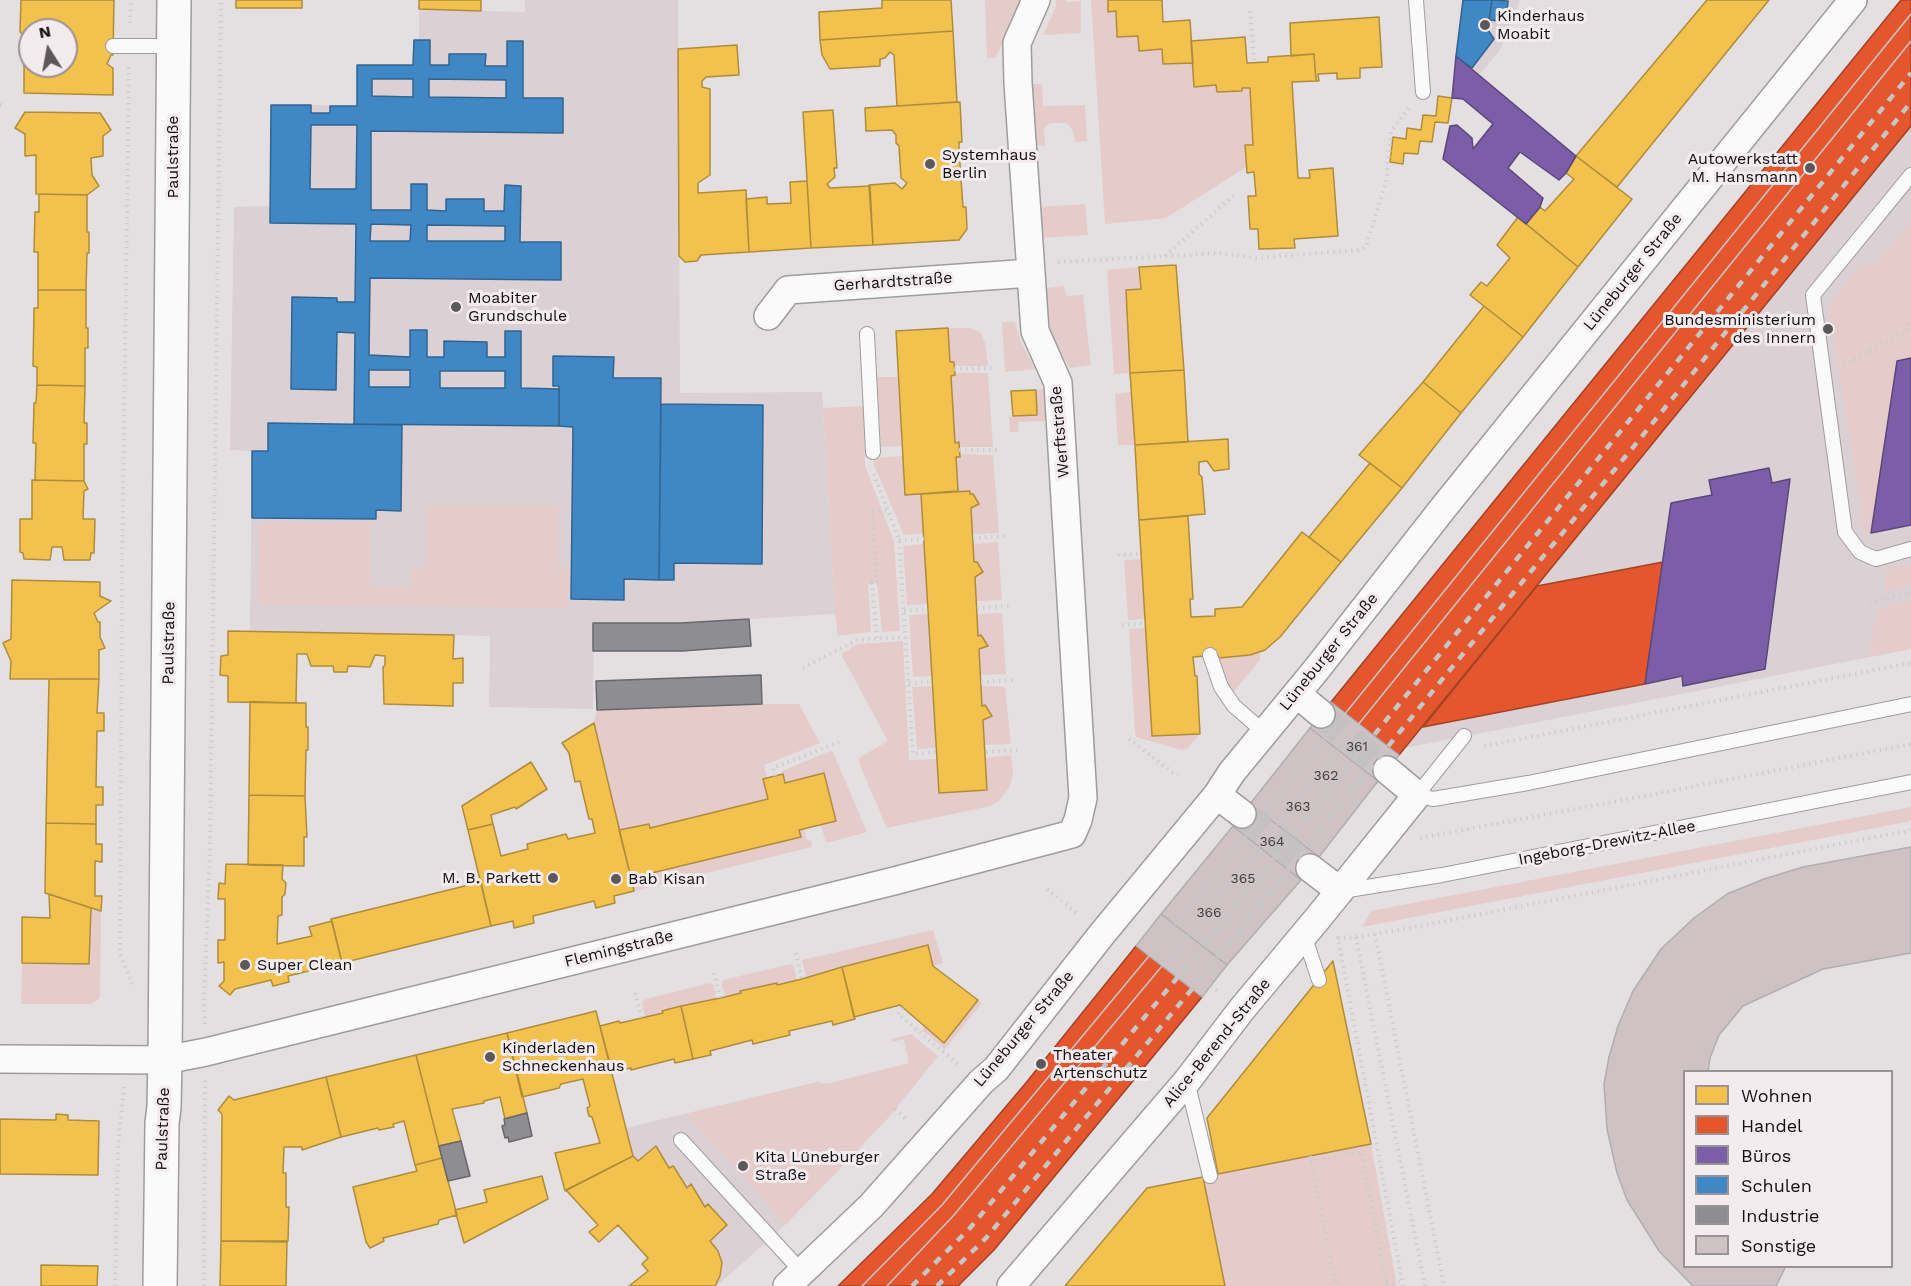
<!DOCTYPE html>
<html>
<head>
<meta charset="utf-8">
<style>
	body { margin:0 }
	#map { position:relative; width:1911px; height:1286px; overflow:hidden; background:#e4e0e2; font-family:"Work Sans",sans-serif }
	canvas { display:block }
	.legend { position:absolute; left:1683px; top:1070px; width:210px; height:198px; box-sizing:border-box; background:#f3ebee; border:2px solid #999395; margin:0; padding:8px 10px; list-style:none; font-size:18px; color:#120f10 }
	.legend li { display:flex; align-items:center; gap:12px; height:30px }
	.legend b { width:30px; border:2px solid #999395 }
	.north { position:absolute; left:18px; top:18px; width:60px; height:60px; box-sizing:border-box; background:#f3ebee; border:2px solid #999395; border-radius:50%; rotate:349deg; font-size:16px; font-weight:700; line-height:24px; text-align:center; color:#120f10 }
	.north::after { content:''; display:block; margin:auto; width:21px; height:27px; background:#5c585a; clip-path:polygon(50% 0,100% 100%,50% 72%,0 100%) }
</style>
</head>
<body>
<div id="map">
<canvas width="1911" height="1286"></canvas>
<ul class="legend">
<li><b style="height:16px;background:#f2c14e"></b>Wohnen</li>
<li><b style="height:16px;background:#e4572e"></b>Handel</li>
<li><b style="height:16px;background:#7b5ea7"></b>Büros</li>
<li><b style="height:16px;background:#3f88c5"></b>Schulen</li>
<li><b style="height:16px;background:#8d8d92"></b>Industrie</li>
<li><b style="height:16px;background:#cec2c5"></b>Sonstige</li>
</ul>
<div class="north">N</div>
</div>
<script>
const g = document.querySelector('canvas').getContext('2d');
g.lineJoin = 'round';
function fillPath(path, color) {
  g.fillStyle = color;
  g.fill(path, 'evenodd');
}
function poly(rows) {
  const path = new Path2D();
  for (const r of rows) {
    path.moveTo(r[0], r[1]);
    for (let i = 2; i < r.length; i += 2) path.lineTo(r[i], r[i + 1]);
  }
  return path;
}
function strokePath(path, color, width, dash) {
  g.strokeStyle = color;
  g.lineWidth = width;
  g.lineCap = dash ? 'butt' : 'round';
  g.setLineDash(dash || []);
  g.stroke(path);
}
function label(font, color, halo, rows, align = 'center') {
  g.font = font + ' "Work Sans",sans-serif';
  g.lineWidth = 6;
  g.setLineDash([]);
  g.textBaseline = 'middle';
  g.strokeStyle = halo;
  g.fillStyle = color;
  for (const [text, x, y, turn = 0] of rows) {
    g.save();
    g.translate(x, y);
    g.rotate((+turn || 0) * Math.PI / 180);
    g.textAlign = isNaN(turn) ? turn : align;
    if (halo) g.strokeText(text, 0, 0);
    g.fillText(text, 0, 0);
    g.restore();
  }
}
const built = poly([
	[525,0,678,0,680,393,822,392,835,614,681,623,594,623,593,709,489,707,490,636,250,631,252,451,230,450,234,207,270,206,311,105,357,106,357,65,413,65,414,40,419,39,419,9,525,12],
	[1463,0,1520,0,1500,50,1479,75,1456,56],
	[1911,126,1911,649,1405,748],
	[938,1056,888,1118,853,1155,786,1224,717,1286,715,1286,720,1276,722,1267,720,1255,716,1248,633,1156,626,1128,817,1082,827,1084]
]);
const green = poly([
	[985,0,1023,0,1023,6,995,58,987,58],
	[1056,0,1066,0,1067,2,1081,1,1081,33,1043,35,1056,6],
	[1091,0,1108,0,1109,12,1116,11,1117,37,1138,36,1139,51,1162,49,1164,64,1193,63,1194,87,1216,85,1217,92,1250,88,1253,145,1245,145,1246,167,1166,218,1105,224],
	[1032,84,1042,84,1043,106,1085,105,1087,141,1075,142,1073,131,1067,123,1050,123,1044,128,1045,146,1037,145],
	[1085,204,1088,235,1040,238,1038,207],
	[1911,221,1911,358,1897,361,1871,533,1865,535,1829,307,1859,266,1877,263],
	[1139,267,1141,289,1126,290,1130,373,1114,374,1107,270],
	[1064,286,1066,296,1083,295,1091,365,1070,368,1050,334,1047,322,1046,288],
	[1002,322,1015,322,1020,340,1035,369,1005,372],
	[948,328,971,328,981,333,985,343,988,366,954,366,954,362,950,362],
	[954,373,988,373,993,447,959,447,958,443,955,443,951,376,954,375],
	[877,377,898,377,902,446,881,447],
	[1043,389,1046,421,1019,422,1018,432,1010,432,1009,417,1037,415,1036,390],
	[1131,392,1135,445,1118,445,1115,394],
	[864,406,865,466,894,541,900,631,882,632,877,583,872,583,868,584,871,632,838,636,835,614,823,408],
	[960,454,993,455,999,533,972,534,971,508,979,504,973,494,970,494,969,491,958,491,956,457],
	[903,456,905,494,921,494,924,533,904,535,874,465,874,458],
	[426,505,558,505,558,569,569,569,568,608,258,605,259,522,371,523,371,587,411,588,411,568,426,568],
	[998,542,1002,600,976,601,975,577,983,572,977,562,974,562,973,544],
	[924,544,928,604,907,605,903,546],
	[1141,559,1145,619,1128,620,1124,560],
	[1911,564,1911,584,1884,591,1886,569],
	[1911,600,1911,649,1869,657,1877,610],
	[1002,613,1006,674,981,675,979,649,987,645,981,635,978,636,977,614],
	[928,614,932,676,913,677,909,615],
	[1145,628,1152,736,1200,734,1187,749,1181,750,1136,737,1135,733,1129,629],
	[903,641,909,760,937,759,939,793,987,790,986,758,1011,755,1013,775,1009,788,999,801,990,806,887,828,860,766,859,758,888,741,841,654,858,644],
	[1260,653,1260,660,1234,691,1230,690,1219,658],
	[932,686,936,748,917,749,912,687],
	[982,686,1005,687,1011,744,985,745,983,720,985,706,982,706],
	[762,704,799,704,820,743,764,765,767,778,763,780,768,799,650,828,649,824,619,830,594,723,597,710],
	[830,751,833,752,867,832,826,843,821,825,836,821,824,774,785,783,782,771],
	[1911,807,1911,821,1362,927,1371,911],
	[804,829,807,841,811,840,812,847,634,891,631,879,800,837,799,830],
	[91,908,101,911,100,998,91,1004,21,1004,22,963,89,964],
	[933,930,943,963,933,966,928,945,821,972,820,974,806,977,802,960],
	[791,964,794,967,797,980,741,991,741,993,725,997,722,985,723,980],
	[710,983,714,986,716,999,681,1006,645,1017,642,1002,646,999],
	[978,1000,982,1003,945,1049,922,1030,925,1026,944,1043],
	[911,1034,938,1056,888,1118,786,1224,686,1114,817,1082,827,1084,909,1063,904,1039,892,1042,892,1039],
	[1371,1144,1397,1286,1225,1286,1203,1177]
]);
const homes = poly([
	[21,0,114,0,113,55,111,55,107,64,113,68,113,95,24,93,24,36,20,32,21,0],
	[30,30,66,30,66,66,30,66,30,30],
	[236,0,302,0,302,8,236,8,236,0],
	[419,0,481,0,481,11,419,9,419,0],
	[882,0,951,0,953,31,820,40,819,12,882,8,882,0],
	[1108,0,1162,0,1163,22,1190,20,1193,63,1163,64,1162,49,1139,51,1138,36,1117,37,1116,11,1108,12,1108,0],
	[1707,0,1769,0,1617,187,1576,156,1707,0],
	[1379,17,1382,67,1360,68,1360,78,1337,79,1337,73,1318,74,1319,81,1316,81,1314,54,1291,56,1290,23,1379,17],
	[953,31,957,102,897,106,894,55,890,52,885,58,880,59,880,66,830,69,822,55,820,40,953,31],
	[1245,37,1247,63,1268,62,1268,57,1314,54,1316,81,1292,82,1298,178,1310,178,1309,170,1333,168,1338,236,1294,239,1295,248,1259,249,1258,229,1250,229,1248,196,1256,196,1254,172,1247,173,1245,145,1253,145,1250,88,1242,88,1242,91,1217,92,1216,85,1194,87,1191,41,1245,37],
	[737,45,739,75,706,77,702,81,702,87,710,89,710,175,698,183,698,193,746,190,749,252,701,255,697,261,685,262,679,256,678,49,737,45],
	[1438,96,1452,98,1448,123,1435,122,1432,142,1420,141,1418,154,1404,153,1403,164,1390,162,1393,137,1406,139,1407,128,1421,130,1423,115,1436,116,1438,96],
	[960,102,962,142,959,142,959,150,963,207,966,207,967,229,959,240,873,245,869,185,895,183,902,189,907,183,901,178,899,146,896,143,896,135,892,130,866,131,865,108,960,102],
	[833,110,837,168,834,168,835,177,827,184,830,188,870,186,873,245,811,248,803,112,833,110],
	[25,112,100,113,111,130,103,136,103,156,91,158,92,175,99,186,87,195,36,194,36,155,25,156,25,134,15,128,25,112],
	[1576,156,1632,199,1578,267,1526,224,1540,207,1545,211,1574,179,1566,173,1576,156],
	[807,181,811,248,749,252,746,199,767,197,767,204,791,203,790,182,807,181],
	[39,194,87,195,87,232,89,232,89,253,87,253,86,290,38,290,38,252,34,252,35,212,39,212,39,194],
	[1518,217,1578,267,1523,337,1470,295,1481,282,1487,286,1510,258,1497,245,1518,217],
	[1176,265,1184,370,1130,373,1126,290,1141,289,1139,267,1176,265],
	[38,290,86,290,86,328,88,328,88,348,85,348,85,386,37,385,37,367,33,366,34,308,38,308,38,290],
	[1484,306,1523,337,1461,413,1423,382,1484,306],
	[948,328,950,362,954,362,955,375,951,376,955,443,959,442,960,457,956,457,958,491,905,495,896,331,948,328],
	[1184,370,1188,442,1135,445,1130,373,1184,370],
	[1423,382,1461,413,1402,488,1359,455,1423,382],
	[37,385,85,386,84,423,87,423,87,444,84,444,84,481,35,480,36,443,33,443,34,403,36,403,37,385],
	[1036,390,1037,415,1013,416,1011,391,1036,390],
	[1228,439,1229,469,1214,471,1207,461,1199,462,1199,474,1202,477,1205,514,1139,520,1135,445,1228,439],
	[1370,463,1402,488,1341,562,1309,537,1370,463],
	[32,480,84,481,88,489,84,491,83,519,95,519,94,553,91,553,90,560,64,560,62,547,52,547,50,560,24,559,23,553,20,552,20,519,32,519,32,480],
	[970,491,970,494,973,494,979,504,971,508,974,562,977,562,983,572,975,577,978,636,981,635,988,646,979,649,982,706,985,705,992,716,983,720,987,790,939,793,921,494,970,491],
	[1188,516,1193,599,1190,599,1191,617,1215,616,1215,609,1242,607,1302,532,1341,562,1280,637,1265,650,1250,655,1219,658,1218,655,1193,657,1195,676,1197,676,1200,734,1152,736,1139,520,1188,516],
	[12,580,100,582,100,596,111,601,94,613,98,622,100,622,100,637,105,648,99,650,99,679,10,679,11,661,3,643,11,639,12,580],
	[228,631,454,635,453,659,463,658,463,683,453,683,453,706,384,704,383,667,385,665,385,656,375,655,370,667,348,666,347,672,334,672,333,666,311,666,307,654,297,654,296,703,228,702,228,676,220,675,221,656,228,655,228,631],
	[49,679,99,679,97,713,104,713,104,731,97,731,96,787,103,787,103,805,96,805,96,824,46,823,49,679],
	[250,702,306,703,306,727,308,727,308,750,306,750,305,796,249,795,250,702],
	[594,723,634,891,614,896,615,903,596,908,594,901,533,916,534,923,514,928,513,921,491,926,468,830,493,824,501,856,528,849,527,844,566,834,568,839,595,833,592,819,589,819,580,781,575,782,569,753,562,743,594,723],
	[531,762,547,789,516,809,515,807,491,815,493,824,468,830,462,806,531,762],
	[824,773,836,821,799,830,801,837,631,878,619,830,649,824,650,828,768,799,763,779,783,774,785,783,824,773],
	[249,795,305,796,307,837,304,837,304,866,248,865,249,795],
	[46,823,96,824,96,844,102,844,102,862,95,861,95,896,102,896,101,911,45,893,46,823],
	[226,864,283,865,282,879,286,883,285,894,282,897,282,915,278,916,277,944,312,936,309,927,332,921,342,963,288,976,289,982,273,986,271,980,235,989,230,995,219,986,224,981,224,962,218,963,218,940,225,940,225,899,218,899,219,883,225,884,226,864],
	[481,882,491,926,342,963,331,919,481,882],
	[49,894,91,908,89,964,22,963,22,917,50,918,49,894],
	[928,945,933,966,978,1000,944,1043,900,1005,854,1017,842,967,928,945],
	[1333,961,1371,1144,1218,1174,1207,1118,1333,961],
	[842,967,855,1019,833,1025,832,1021,789,1031,790,1035,753,1044,752,1040,710,1051,711,1055,693,1059,681,1006,725,997,741,993,740,991,777,983,777,985,802,979,842,967],
	[681,1006,693,1059,675,1063,674,1059,631,1070,631,1068,612,1072,600,1026,619,1021,620,1023,663,1013,662,1011,681,1006],
	[596,1011,633,1156,565,1191,555,1153,600,1143,592,1117,589,1116,587,1108,590,1106,583,1079,561,1084,559,1088,522,1097,507,1033,596,1011],
	[507,1033,527,1113,505,1119,500,1097,484,1101,484,1103,452,1109,461,1141,439,1146,416,1055,507,1033],
	[416,1055,442,1158,415,1165,404,1121,393,1124,394,1127,379,1130,378,1128,341,1137,326,1077,416,1055],
	[326,1077,341,1137,302,1150,302,1147,284,1147,283,1173,286,1173,286,1207,289,1207,288,1241,221,1241,222,1114,218,1110,229,1096,234,1100,326,1077],
	[56,1114,68,1115,68,1120,99,1121,98,1175,0,1174,0,1119,56,1120,56,1114],
	[656,1146,669,1168,673,1166,674,1167,687,1188,691,1184,705,1207,708,1204,727,1225,710,1241,718,1251,722,1263,720,1276,715,1286,629,1286,648,1271,642,1264,648,1258,618,1225,599,1242,589,1232,598,1225,566,1190,633,1156,638,1161,656,1146],
	[442,1158,457,1215,439,1220,438,1224,383,1238,384,1241,370,1248,366,1242,353,1187,417,1171,415,1165,442,1158],
	[542,1176,548,1199,464,1243,455,1210,487,1202,484,1190,542,1176],
	[1203,1177,1225,1286,1065,1286,1147,1188,1203,1177],
	[221,1241,287,1242,286,1286,220,1286,221,1241],
	[41,1265,98,1266,97,1286,41,1286,41,1265]
]);
const shops = poly([
	[1901,0,1911,0,1911,126,1399,755,1331,702,1901,0],
	[1663,562,1645,684,1423,727,1537,586,1663,562],
	[1136,946,1202,997,994,1250,958,1286,838,1286,932,1194,1025,1084,1136,946]
]);
const offices = poly([
	[1456,56,1576,156,1566,173,1559,180,1520,152,1508,168,1543,198,1540,207,1526,224,1443,159,1450,126,1457,125,1472,138,1473,149,1493,124,1463,99,1452,98,1456,56],
	[1911,358,1911,525,1871,533,1897,361,1911,358],
	[1769,468,1772,483,1790,479,1765,669,1683,686,1682,676,1645,684,1671,503,1712,495,1709,480,1769,468]
]);
const schools = poly([
	[1463,0,1492,0,1489,20,1481,19,1494,39,1472,68,1456,56,1463,0],
	[1492,0,1508,1,1507,13,1499,21,1489,20,1492,0],
	[414,40,430,40,430,65,449,65,449,54,486,54,485,66,507,66,507,41,523,41,523,98,563,98,563,133,371,131,371,210,411,210,411,184,427,184,427,210,446,211,446,199,484,199,484,211,504,211,505,185,521,186,520,242,561,242,561,280,370,278,369,355,410,357,410,330,427,330,427,357,444,357,444,341,487,342,487,357,505,357,505,331,521,331,521,388,559,389,559,426,354,424,355,333,337,332,336,390,291,389,292,297,337,298,337,302,355,302,356,224,270,223,271,105,311,105,311,113,330,113,330,106,357,106,357,65,413,65,414,40],
	[372,79,413,79,413,97,372,96,372,79],
	[429,79,506,80,506,98,429,97,429,79],
	[311,125,357,125,356,189,310,189,311,125],
	[371,224,411,225,410,241,370,241,371,224],
	[427,225,505,226,505,241,427,241,427,225],
	[369,370,410,370,410,387,369,387,369,370],
	[440,371,505,371,505,388,440,388,440,371],
	[553,356,614,357,613,378,661,378,659,580,624,579,624,600,571,599,573,427,559,426,559,386,553,386,553,356],
	[661,404,763,405,762,564,674,563,674,580,659,580,661,404],
	[268,423,402,425,401,511,376,510,376,519,252,518,252,451,268,451,268,423]
]);
const industry = poly([
	[749,619,751,646,682,651,593,651,593,623,681,623,749,619],
	[761,675,762,704,597,710,596,681,761,675],
	[527,1113,532,1136,509,1142,508,1137,505,1138,502,1126,505,1125,504,1119,527,1113],
	[461,1141,470,1176,448,1181,439,1146,461,1141]
]);
const building = poly([
	[1331,702,1399,755,1378,781,1310,728,1331,702],
	[1310,728,1378,781,1319,857,1250,804,1310,728],
	[1250,804,1319,857,1301,880,1233,826,1250,804],
	[1233,826,1301,880,1227,965,1161,914,1233,826],
	[1911,847,1911,953,1823,969,1743,1006,1719,1035,1710,1058,1708,1072,1684,1072,1684,1266,1786,1266,1776,1286,1693,1286,1659,1251,1627,1200,1617,1173,1607,1129,1604,1084,1609,1057,1618,1026,1633,991,1661,949,1694,918,1727,894,1764,879,1803,867,1911,847],
	[1161,914,1227,965,1202,997,1136,946,1161,914]
]);
const minorTunnel = poly([
	[1321,714,1387,770],
	[1242,814,1310,868]
]);
const path = poly([
	[1250,11,1254,60],
	[130,23,131,0],
	[129,67,122,570,120,953,132,984],
	[0,105,6,105],
	[1165,256,1234,195],
	[1058,262,1219,253,1256,258,1358,250,1366,247,1387,178,1391,131,1409,108],
	[1844,365,1904,333,1911,323],
	[954,369,992,368],
	[959,450,999,450],
	[874,474,899,540,913,754,936,752],
	[973,538,1005,536],
	[899,540,924,539],
	[1118,555,1141,554],
	[1870,603,1911,592],
	[977,608,1010,606],
	[904,611,928,609],
	[1122,625,1145,623],
	[877,638,872,583,877,583,872,512,888,511],
	[803,668,857,640,905,637],
	[981,682,1015,680],
	[909,683,932,682],
	[1129,739,1177,776],
	[1484,746,1911,663],
	[986,752,1020,750],
	[775,776,773,768,839,742],
	[1420,838,1650,795,1911,744],
	[1047,889,1079,915],
	[1375,934,1444,1286],
	[1356,937,1425,1286],
	[796,953,802,979],
	[714,973,720,998],
	[1211,986,1220,993],
	[635,993,641,1018],
	[903,1008,898,1014,959,1065],
	[205,1024,204,1003,210,847,221,0],
	[895,1109,908,1121],
	[1310,1156,1336,1286],
	[1311,1162,1361,1151,1387,1284,1402,1281],
	[115,1286,118,1148,124,1087],
	[204,1286,205,1080],
	[1403,1286,1338,938,1356,937,1410,928,1911,830]
]);
const service = poly([
	[1416,0,1423,92],
	[113,46,173,46],
	[1911,175,1813,295,1845,532,1860,552,1876,559,1911,549],
	[867,334,873,452],
	[1210,655,1221,687,1234,706,1264,732],
	[1464,736,1417,795,1433,799,1528,783,1911,704],
	[1342,891,1442,875,1911,782],
	[1304,935,1319,980],
	[1187,1081,1210,1176],
	[681,1140,802,1272]
]);
const minor = poly([
	[768,316,788,290,1031,273],
	[1297,694,1321,714],
	[1217,795,1242,814],
	[1310,868,1340,891],
	[0,1059,165,1060,206,1052,894,881,1072,834,1078,820,1083,798,1058,383,1035,331,1018,83,1017,43,1036,0],
	[787,1286,871,1206,981,1082,996,1069,1102,934,1217,795,1232,772,1316,670,1444,507,1853,0],
	[1011,1286,1187,1081,1242,1009,1318,918,1417,795,1387,770]
]);
const tertiary = poly([
	[160,1286,162,1123,164,1107,165,1060,174,0]
]);
const tram = poly([
	[862,1286,942,1205,1149,956,1911,14],
	[887,1286,954,1215,1188,935,1911,41]
]);
const rail = poly([
	[912,1286,970,1228,1177,978,1911,73],
	[937,1286,986,1238,1192,989,1449,671,1639,440,1911,102]
]);
const markers = [
	[1485,25,6,"#5c585a"],
	[930,164,6,"#5c585a"],
	[1810,168,6,"#5c585a"],
	[456,307,6,"#5c585a"],
	[1828,329,6,"#5c585a"],
	[553,878,6,"#5c585a"],
	[616,879,6,"#5c585a"],
	[245,965,6,"#5c585a"],
	[490,1057,6,"#5c585a"],
	[1041,1064,6,"#5c585a"],
	[743,1166,6,"#5c585a"]
];
const numberNames = [
	["361",1357,747],
	["362",1326,776],
	["363",1298,807],
	["364",1272,842],
	["365",1243,879],
	["366",1209,913]
];
const poiNames = [
	["Kinderhaus",1497,16],
	["Moabit",1497,34],
	["Systemhaus",942,155],
	["Berlin",942,173],
	["Autowerkstatt",1798,159,"right"],
	["M. Hansmann",1798,177,"right"],
	["Moabiter",468,298],
	["Grundschule",468,316],
	["Bundesministerium",1816,320,"right"],
	["des Innern",1816,338,"right"],
	["M. B. Parkett",541,878,"right"],
	["Bab Kisan",628,879],
	["Super Clean",257,965],
	["Kinderladen",502,1048],
	["Schneckenhaus",502,1066],
	["Theater",1053,1055],
	["Artenschutz",1053,1073],
	["Kita Lüneburger",755,1157],
	["Straße",755,1175]
];
const streetNames = [
	["Paulstraße",173,157,-90],
	["Lüneburger Straße",1633,272,-51],
	["Gerhardtstraße",893,282,-4],
	["Werftstraße",1060,432,-95],
	["Paulstraße",169,643,-89],
	["Lüneburger Straße",1329,652,-51],
	["Ingeborg-Drewitz-Allee",1607,843,-11],
	["Flemingstraße",619,949,-14],
	["Lüneburger Straße",1024,1029,-50],
	["Alice-Berend-Straße",1217,1043,-51],
	["Paulstraße",163,1129,-88]
];
fillPath(built, '#dbd0d4');
fillPath(green, '#e5cbc9');
fillPath(homes, '#f2c14e');
strokePath(homes, '#af8c3b', 1.5);
fillPath(shops, '#e4572e');
strokePath(shops, '#a54125', 1.5);
fillPath(offices, '#7b5ea7');
strokePath(offices, '#5c467a', 1.5);
fillPath(schools, '#3f88c5');
strokePath(schools, '#32648f', 1.5);
fillPath(industry, '#8d8d92');
strokePath(industry, '#68676b', 1.5);
fillPath(building, '#cec2c5');
strokePath(building, '#b1aeaf', 1.5);
strokePath(minorTunnel, '#c4c1c2', 27, [27, 14]);
strokePath(service, '#9f9c9d', 16);
strokePath(minor, '#9f9c9d', 30);
strokePath(tertiary, '#9f9c9d', 36);
strokePath(path, '#cecdce', 4, [1.5, 4.5]);
strokePath(service, '#fbfafb', 14);
strokePath(minor, '#fbfafb', 27);
strokePath(tertiary, '#fbfafb', 33);
strokePath(tram, '#c7c6c7', 1.5);
strokePath(rail, '#c7c6c7', 4.5, [8, 8]);
for (const [x, y, r, color] of markers) {
  const dot = new Path2D();
  dot.arc(x, y, r, 0, 2 * Math.PI);
  g.fillStyle = color;
  g.fill(dot);
  strokePath(dot, '#f3ebee', 2);
}
label('14px', '#413c3d', null, numberNames);
label('16px', '#120f10', '#f3ebee', poiNames, 'left');
label('16px', '#120f10', '#f3ebee', streetNames);
</script>
</body>
</html>
